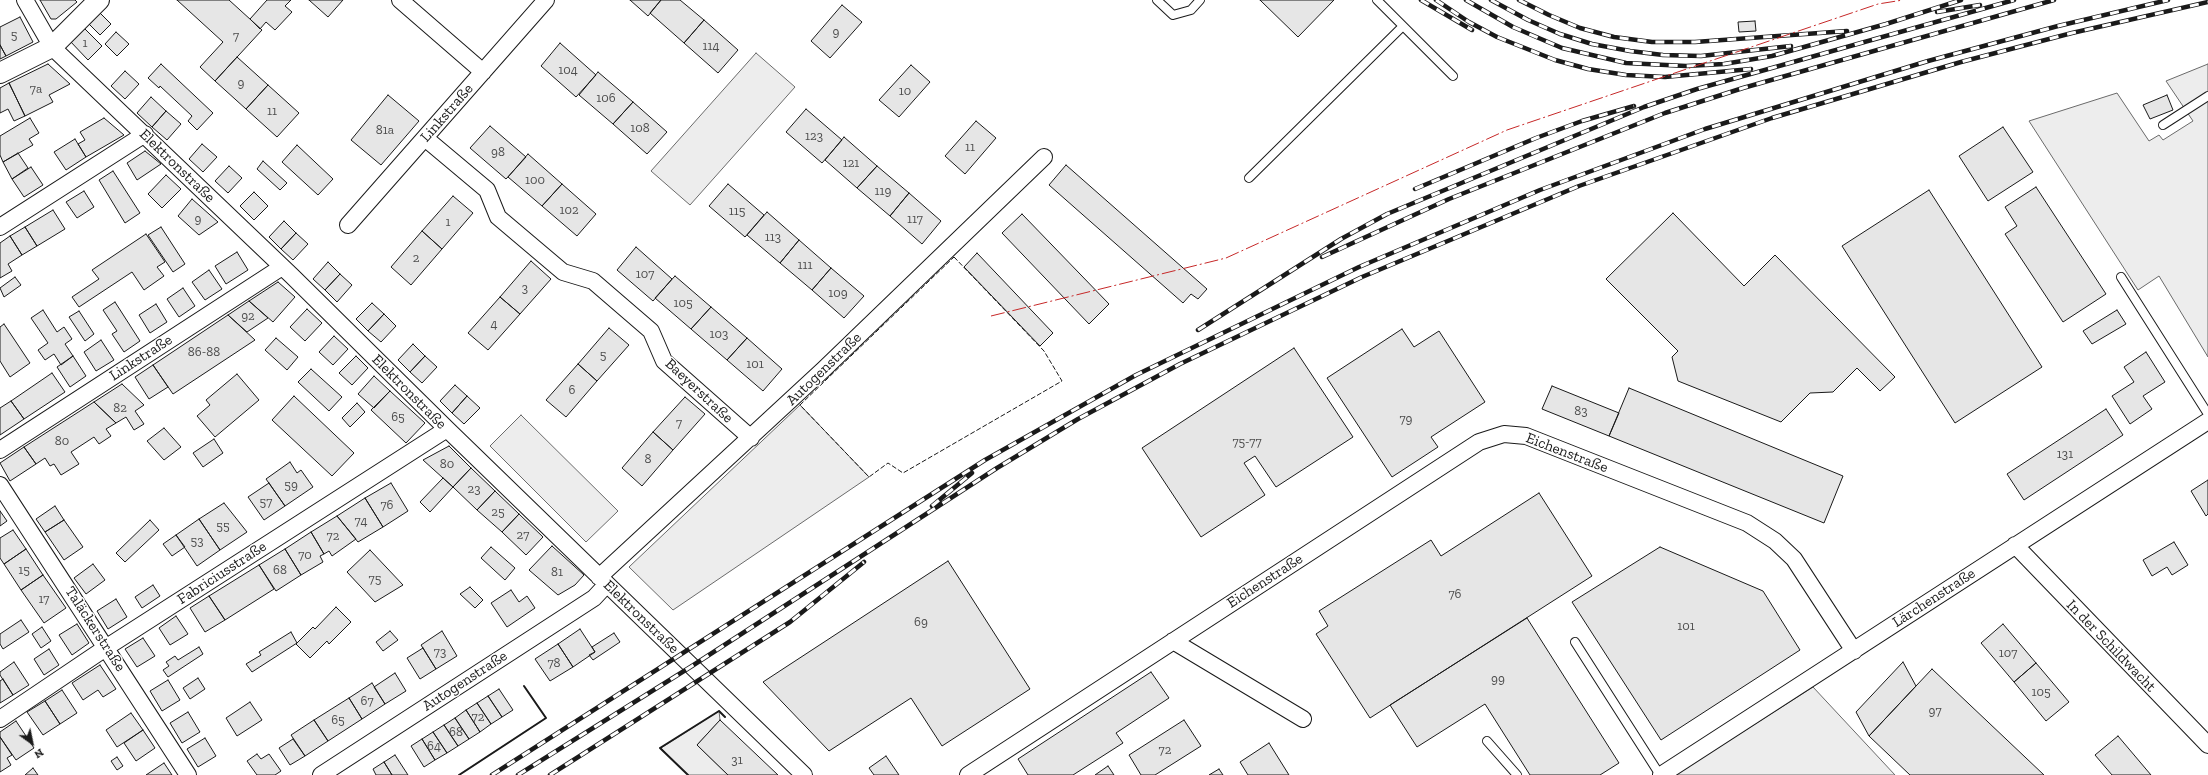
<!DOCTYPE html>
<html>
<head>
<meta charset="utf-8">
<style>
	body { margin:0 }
	#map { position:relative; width:2208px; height:775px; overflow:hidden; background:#fff; font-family:"Zilla Slab",serif }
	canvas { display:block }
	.north { position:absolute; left:12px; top:723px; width:40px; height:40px; -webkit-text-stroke:3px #fff; paint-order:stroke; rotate:147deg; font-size:11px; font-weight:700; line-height:16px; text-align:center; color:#1a1a1a }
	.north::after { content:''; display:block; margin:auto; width:14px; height:18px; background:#1a1a1a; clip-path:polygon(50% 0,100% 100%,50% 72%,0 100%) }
</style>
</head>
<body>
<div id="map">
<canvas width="2208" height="775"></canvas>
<div class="north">N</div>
</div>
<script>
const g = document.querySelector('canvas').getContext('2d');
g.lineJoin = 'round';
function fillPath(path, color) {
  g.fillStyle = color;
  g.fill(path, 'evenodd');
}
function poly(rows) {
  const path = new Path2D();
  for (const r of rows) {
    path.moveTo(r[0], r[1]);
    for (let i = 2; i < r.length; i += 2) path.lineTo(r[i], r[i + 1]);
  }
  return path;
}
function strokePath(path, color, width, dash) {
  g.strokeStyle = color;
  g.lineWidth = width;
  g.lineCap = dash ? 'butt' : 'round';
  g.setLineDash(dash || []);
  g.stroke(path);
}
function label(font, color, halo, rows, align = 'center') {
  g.font = font + ' "Zilla Slab",serif';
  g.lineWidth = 3;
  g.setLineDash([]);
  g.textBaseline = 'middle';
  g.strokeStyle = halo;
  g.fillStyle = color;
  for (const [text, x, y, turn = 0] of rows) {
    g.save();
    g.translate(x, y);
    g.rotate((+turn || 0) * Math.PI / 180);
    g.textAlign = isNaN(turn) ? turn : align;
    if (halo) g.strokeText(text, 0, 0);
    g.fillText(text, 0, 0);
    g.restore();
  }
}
const built = poly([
	[756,53,795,87,690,205,651,171,756,53],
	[2208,64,2208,357,2159,276,2138,290,2029,121,2117,93,2149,141,2159,135,2163,140,2193,121,2166,81,2208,64],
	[800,405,869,477,673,610,629,567,800,405],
	[521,415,618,511,586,542,490,446,521,415],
	[1813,687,1895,775,1675,775,1813,687],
	[719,711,720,720,697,745,728,775,688,775,661,748,719,711]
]);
const building = poly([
	[40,0,75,0,77,2,56,19,51,19,40,0],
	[177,0,229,0,262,30,215,81,200,67,223,42,177,0],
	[267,0,291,0,285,6,292,12,275,30,266,22,260,29,250,19,267,0],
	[309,0,343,0,328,17,309,0],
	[630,0,661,0,648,16,630,0],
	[661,0,680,0,704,20,684,43,650,13,661,0],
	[1260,0,1334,0,1298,37,1260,0],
	[842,5,862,22,830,58,811,41,842,5],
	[99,12,111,24,100,35,88,23,99,12],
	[20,17,33,42,6,56,0,45,0,27,20,17],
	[704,20,738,50,718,73,684,43,704,20],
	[1755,21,1756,31,1739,32,1738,22,1755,21],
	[83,27,102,46,88,60,69,40,83,27],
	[116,32,129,44,117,56,105,44,116,32],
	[560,43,596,75,576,97,541,66,560,43],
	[0,45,6,56,0,59,0,45],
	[237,57,268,85,246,109,215,81,237,57],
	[48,64,70,84,49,95,53,102,25,116,9,83,48,64],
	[161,64,213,113,197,130,188,121,192,116,160,86,159,88,148,78,161,64],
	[911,65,930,82,899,117,879,100,911,65],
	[125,71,139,84,125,99,111,86,125,71],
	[598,72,633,102,613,124,579,95,598,72],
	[9,83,25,116,14,121,8,109,0,113,0,88,9,83],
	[268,85,299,113,277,137,246,109,268,85],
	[388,95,419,121,381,165,351,140,388,95],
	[2167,95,2173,110,2150,119,2143,105,2167,95],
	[151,97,166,111,152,127,137,113,151,97],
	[633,102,667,132,647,154,613,124,633,102],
	[806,109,842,140,822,163,786,132,806,109],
	[166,111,181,124,167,140,152,127,166,111],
	[30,118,39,133,29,139,33,145,3,162,0,155,0,136,30,118],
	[104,118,124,135,86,157,78,144,85,140,80,132,104,118],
	[976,121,996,138,965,174,945,156,976,121],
	[490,126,526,157,506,179,470,148,490,126],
	[2003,127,2033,172,1988,201,1959,156,2003,127],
	[844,137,877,166,857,188,825,160,844,137],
	[75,139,86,157,66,170,54,152,75,139],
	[202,144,217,157,203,172,189,159,202,144],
	[297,145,333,179,318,195,282,162,297,145],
	[145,151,161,164,137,180,127,163,145,151],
	[18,153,28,168,12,179,3,162,18,153],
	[528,154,562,184,542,206,508,177,528,154],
	[263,161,287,183,280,190,257,169,263,161],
	[1066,165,1207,289,1198,299,1191,294,1183,303,1049,185,1066,165],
	[229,166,242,178,228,193,215,181,229,166],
	[877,166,909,193,890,216,857,188,877,166],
	[31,167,43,185,24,197,12,179,31,167],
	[113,171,140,213,125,223,99,180,113,171],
	[166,175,181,189,162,208,148,194,166,175],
	[562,184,596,214,577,236,542,206,562,184],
	[728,184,764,215,745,237,709,206,728,184],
	[2036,187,2106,294,2063,322,2005,234,2017,226,2005,207,2036,187],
	[1929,190,2042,367,1955,423,1842,246,1929,190],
	[84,191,94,207,77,218,66,202,84,191],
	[254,192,268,206,254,220,240,206,254,192],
	[909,193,941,221,922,244,890,216,909,193],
	[453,196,473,213,442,249,422,231,453,196],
	[192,199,218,222,199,235,178,216,192,199],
	[53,210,65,229,37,246,25,227,53,210],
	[767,212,799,240,780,263,747,235,767,212],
	[1673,213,1744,286,1775,255,1895,377,1880,391,1857,368,1833,392,1810,393,1781,422,1678,381,1672,357,1678,351,1606,279,1673,213],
	[1022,214,1109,304,1089,324,1002,233,1022,214],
	[284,221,296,233,281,249,269,237,284,221],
	[25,227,37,246,22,255,10,236,25,227],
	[161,227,185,264,173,272,148,235,161,227],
	[422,231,442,249,411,285,391,267,422,231],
	[296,233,308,244,293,260,281,249,296,233],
	[146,234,165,262,157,267,164,276,144,290,132,272,79,307,72,297,99,279,92,270,146,234],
	[10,236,22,255,8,264,12,271,0,278,0,243,10,236],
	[799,240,831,268,812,290,780,263,799,240],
	[636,247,672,279,653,301,617,270,636,247],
	[237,252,248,270,226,284,215,266,237,252],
	[977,253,1053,333,1040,346,964,267,977,253],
	[531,261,551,279,520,314,500,297,531,261],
	[328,262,340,274,325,290,313,279,328,262],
	[831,268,864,296,844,318,812,290,831,268],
	[209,270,222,289,205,300,192,282,209,270],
	[340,274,352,285,337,302,325,290,340,274],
	[675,276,711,307,691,329,655,298,675,276],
	[15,277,21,285,4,297,0,288,15,277],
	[278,282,295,297,273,322,249,301,278,282],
	[183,288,195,306,179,317,167,299,183,288],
	[500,297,520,314,488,350,468,333,500,297],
	[249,301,268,318,247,332,228,315,249,301],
	[115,302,140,341,124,352,112,334,117,331,103,310,115,302],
	[372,303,384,314,368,331,356,319,372,303],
	[156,304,167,322,150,333,139,315,156,304],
	[711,307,747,338,727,360,691,329,711,307],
	[307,309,322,323,305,341,290,327,307,309],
	[43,310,57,332,64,327,72,339,65,344,73,356,61,365,54,354,45,360,38,350,48,343,31,318,43,310],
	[2117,310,2126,324,2092,344,2083,331,2117,310],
	[79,311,94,334,85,341,69,317,79,311],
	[384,314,396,326,381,342,368,331,384,314],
	[228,315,255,340,173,394,153,365,228,315],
	[4,324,30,363,10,377,0,361,0,327,4,324],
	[609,328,629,345,597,381,578,364,609,328],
	[1402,329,1414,347,1439,331,1485,402,1431,437,1438,447,1392,477,1327,378,1402,329],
	[334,336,348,349,333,365,319,352,334,336],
	[276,338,298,357,287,370,265,350,276,338],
	[747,338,782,369,763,391,727,360,747,338],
	[101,340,114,360,96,371,84,352,101,340],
	[413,344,425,356,410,372,398,360,413,344],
	[1294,348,1353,437,1276,487,1255,456,1244,463,1265,495,1201,537,1142,448,1294,348],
	[2146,352,2165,382,2143,396,2152,409,2130,424,2112,396,2134,382,2124,367,2146,352],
	[73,356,86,376,70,387,57,367,73,356],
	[356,356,368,368,352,385,339,373,356,356],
	[425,356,437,367,422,383,410,372,425,356],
	[578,364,597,381,566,417,546,400,578,364],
	[153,365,168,387,149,399,135,377,153,365],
	[311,369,342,397,329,411,298,382,311,369],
	[52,373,65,392,24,419,11,401,52,373],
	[237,374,259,400,215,437,197,416,210,405,206,400,237,374],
	[374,376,390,391,374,408,358,394,374,376],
	[122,384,144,405,135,411,144,424,134,430,126,417,116,423,94,402,122,384],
	[455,385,467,396,452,413,440,401,455,385],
	[1552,386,1619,413,1609,436,1542,409,1552,386],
	[1629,388,1843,476,1824,523,1609,436,1629,388],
	[390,391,425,423,406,443,371,410,390,391],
	[294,396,354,453,332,476,272,420,294,396],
	[467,396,480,408,464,424,452,413,467,396],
	[685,397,705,414,673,450,653,432,685,397],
	[11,401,24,419,0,435,0,408,11,401],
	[94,402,116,423,106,429,111,436,99,444,94,437,71,452,79,464,61,475,54,464,50,466,45,458,36,464,24,447,94,402],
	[357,403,365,412,350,427,342,418,357,403],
	[2106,409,2123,435,2024,500,2007,474,2106,409],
	[164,428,181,447,164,460,147,441,164,428],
	[653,432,673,450,642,486,622,468,653,432],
	[214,439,223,453,203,467,193,453,214,439],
	[449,446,471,468,453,487,423,460,449,446],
	[24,447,36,464,10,481,0,463,24,447],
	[290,462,297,473,301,470,313,487,285,506,266,479,290,462],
	[471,468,495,491,477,510,453,487,471,468],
	[443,478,453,487,430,512,420,502,443,478],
	[2208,480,2208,514,2206,516,2191,491,2208,480],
	[269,483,285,506,264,520,248,497,269,483],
	[391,483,408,511,383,527,365,498,391,483],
	[495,491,519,514,502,532,477,510,495,491],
	[1539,493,1592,576,1370,718,1316,634,1328,626,1319,611,1431,540,1441,556,1539,493],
	[365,498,383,527,358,542,337,516,365,498],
	[224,503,247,532,220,550,199,519,224,503],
	[55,506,64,520,45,532,36,519,55,506],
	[0,511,7,521,0,526,0,511],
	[519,514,543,537,526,555,502,532,519,514],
	[337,516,356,539,332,556,329,551,324,554,311,532,337,516],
	[199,519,220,550,197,566,176,535,199,519],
	[64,520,83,547,64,560,45,532,64,520],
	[150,520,159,530,125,562,116,553,150,520],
	[13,530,26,549,4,564,0,558,0,538,13,530],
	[311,532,324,554,320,556,323,562,301,575,285,549,311,532],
	[176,535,185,547,172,556,163,544,176,535],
	[2174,542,2188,565,2172,575,2167,567,2152,576,2143,560,2174,542],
	[552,546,584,575,575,585,558,595,529,570,552,546],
	[491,547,515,568,505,580,481,558,491,547],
	[1660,547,1763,591,1800,650,1661,740,1572,602,1660,547],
	[26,549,43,575,21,590,4,564,26,549],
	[285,549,301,575,276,591,259,565,285,549],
	[370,550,403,585,375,602,347,572,370,550],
	[948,561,1030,689,942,746,911,698,829,751,763,682,948,561],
	[93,564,105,580,86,594,74,578,93,564],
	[259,565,274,589,225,620,209,596,259,565],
	[43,575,66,608,44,623,21,590,43,575],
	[153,585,160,596,142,608,135,597,153,585],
	[470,587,483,600,475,608,460,594,470,587],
	[511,590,519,602,527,596,535,608,507,627,491,603,511,590],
	[209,596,225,620,205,632,190,608,209,596],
	[116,599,127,617,108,629,97,611,116,599],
	[336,607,351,622,329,644,327,641,310,658,296,644,313,627,315,629,336,607],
	[176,616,188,634,170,645,159,628,176,616],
	[1527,618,1619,763,1600,775,1530,775,1485,704,1417,747,1390,705,1527,618],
	[21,620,29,632,3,649,0,644,0,634,21,620],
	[77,624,89,643,72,655,59,635,77,624],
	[2003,624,2036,663,2014,682,1981,643,2003,624],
	[42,627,51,641,41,648,32,634,42,627],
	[580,629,595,652,573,667,558,644,580,629],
	[390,631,398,640,383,651,376,642,390,631],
	[442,631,457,656,436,669,421,645,442,631],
	[291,632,297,643,252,672,246,664,261,655,259,652,291,632],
	[614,633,620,642,593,660,589,655,595,652,592,647,614,633],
	[143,638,155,656,137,667,125,649,143,638],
	[558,644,573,667,550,681,535,659,558,644],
	[199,647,203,654,168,677,163,670,169,666,166,662,175,656,178,660,199,647],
	[423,648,436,669,420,679,407,658,423,648],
	[49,649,59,665,44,675,34,659,49,649],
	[14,662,29,685,13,695,0,675,0,672,14,662],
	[1903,662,1916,686,1869,736,1856,712,1903,662],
	[2036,663,2069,702,2046,721,2014,682,2036,663],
	[100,665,116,689,103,697,98,690,83,700,72,683,100,665],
	[1932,669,2044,775,1910,775,1869,736,1932,669],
	[1151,672,1169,698,1116,733,1123,743,1073,775,1028,775,1018,759,1151,672],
	[395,673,406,691,385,704,374,687,395,673],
	[198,678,205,689,190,699,183,688,198,678],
	[3,679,13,695,0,703,0,681,3,679],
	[168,680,180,700,162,711,150,691,168,680],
	[372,683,385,704,362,719,349,698,372,683],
	[499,689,513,710,502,717,488,696,499,689],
	[62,690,77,713,60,724,45,701,62,690],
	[488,696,502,717,491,724,477,703,488,696],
	[349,698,362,719,328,741,314,720,349,698],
	[45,701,60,724,43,735,27,712,45,701],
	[250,702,262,720,237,736,226,718,250,702],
	[477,703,491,724,480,732,466,710,477,703],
	[466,710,480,732,469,739,455,718,466,710],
	[188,712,200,732,182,743,170,723,188,712],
	[131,713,143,730,117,747,106,730,131,713],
	[455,718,469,739,458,746,444,725,455,718],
	[314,720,328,741,305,756,291,735,314,720],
	[720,720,778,775,728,775,697,745,720,720],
	[1184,720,1201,746,1155,775,1141,775,1129,755,1184,720],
	[16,721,34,748,16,760,0,737,0,732,16,721],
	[444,725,458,746,447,753,433,732,444,725],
	[143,730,155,748,136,761,124,743,143,730],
	[433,732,447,753,435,760,422,739,433,732],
	[2118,736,2151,775,2112,775,2095,755,2118,736],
	[0,737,12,755,7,758,11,765,0,772,0,737],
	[205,738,216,756,198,767,187,749,205,738],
	[293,739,305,756,290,765,279,748,293,739],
	[422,739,435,760,424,767,411,746,422,739],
	[1269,743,1289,775,1248,775,1240,762,1269,743],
	[257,754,261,759,269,754,281,771,275,775,257,775,247,761,257,754],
	[395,755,408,775,392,775,384,762,395,755],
	[886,756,899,775,874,775,869,768,886,756],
	[117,757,123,766,117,770,111,761,117,757],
	[384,762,392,775,376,775,373,769,384,762],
	[164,763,172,775,146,775,164,763],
	[1108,766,1114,775,1095,775,1108,766],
	[33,768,38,775,25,775,33,768],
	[1219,769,1223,775,1209,775,1219,769]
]);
const service = poly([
	[1157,0,1173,15,1191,10,1200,0],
	[1377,0,1453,76],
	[2163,125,2208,96],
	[1249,178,1403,26],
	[2121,277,2208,414],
	[1575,642,1660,775],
	[1487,741,1517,775]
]);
const minor = poly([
	[25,0,52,47,292,276,447,429,804,775],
	[400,0,483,72],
	[425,138,487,190,498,217,563,272,593,281,651,331,664,361,751,438],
	[348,225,546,0],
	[0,227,145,134],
	[0,450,282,267],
	[0,485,188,775],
	[2015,545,2208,745],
	[599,577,824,369,1044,157],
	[1173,641,1303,719],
	[0,719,107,647,447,429],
	[321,775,594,598,607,584],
	[968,775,1479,442,1504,434,1526,436,1747,523,1775,541,1794,559,1854,651],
	[1661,775,2208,421]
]);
const tertiary = poly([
	[0,73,52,47,99,0]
]);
const rail = poly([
	[1421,0,1472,30],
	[1436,0,1469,22,1497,37,1555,60,1588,69,1626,75,1665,77,1751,69],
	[1466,0,1513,27,1562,48,1626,63,1686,66,1724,64,1772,56,1886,24,1961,0],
	[1491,0,1528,20,1560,34,1592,44,1630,51,1663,55,1701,56,1791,46],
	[1519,0,1549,15,1580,28,1614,37,1652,42,1695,42,1847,31],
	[1937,12,1980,5],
	[1415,189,1536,138,1582,121,1634,106],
	[1322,257,1449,199,1665,113,1743,88,2054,0],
	[1198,330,1341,239,1387,214,1644,107,1697,89,2014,0],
	[932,506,972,473],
	[492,775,985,460,1136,375,1359,267,1540,190,1705,129,1928,61,2058,26,2168,0],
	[518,775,692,666,997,468,1078,419,1180,364,1362,277,1579,186,1772,118,1961,62,2072,33,2208,2],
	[550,775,790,622,864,562]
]);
const fence = poly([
	[954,257,1044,351,1062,381,903,473,888,463,869,477,800,405,954,257]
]);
const wall = poly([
	[459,775,546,718,524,686],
	[688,775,660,748,719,711,725,717]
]);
const power = poly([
	[991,316,1226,258,1507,130,1878,4,1903,0]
]);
const numberNames = [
	["9",836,32],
	["5",14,35],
	["7",236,36],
	["1",85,43],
	["114",711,46],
	["104",568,70],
	["9",241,83],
	["7a",36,89],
	["10",905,91],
	["106",606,98],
	["11",272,111],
	["108",640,128],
	["81a",385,130],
	["123",814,136],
	["11",970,147],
	["98",498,152],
	["121",851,163],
	["100",535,180],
	["119",883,191],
	["102",569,210],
	["115",737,211],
	["9",198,219],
	["117",915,219],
	["1",448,222],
	["113",773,237],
	["2",416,258],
	["111",805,265],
	["107",645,274],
	["3",525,288],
	["109",838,293],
	["105",683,303],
	["92",248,316],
	["4",494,324],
	["103",719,334],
	["86-88",204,352],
	["5",603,355],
	["101",755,364],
	["6",572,390],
	["82",120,408],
	["83",1581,411],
	["65",398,417],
	["79",1406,419],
	["7",679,423],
	["80",62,441],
	["75-77",1247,442],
	["131",2065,454],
	["8",648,459],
	["80",447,464],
	["59",291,485],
	["23",474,489],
	["57",266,502],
	["76",387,505],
	["25",498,512],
	["74",361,521],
	["55",223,526],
	["27",523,535],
	["72",333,536],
	["53",197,541],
	["70",305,555],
	["15",24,570],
	["68",280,570],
	["81",557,572],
	["75",375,579],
	["76",1455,594],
	["17",44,599],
	["69",921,622],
	["101",1686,626],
	["73",440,652],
	["107",2008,653],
	["78",554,663],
	["99",1498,679],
	["105",2041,692],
	["67",367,701],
	["97",1935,711],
	["72",478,717],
	["65",338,720],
	["68",456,732],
	["64",434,746],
	["72",1165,750],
	["31",737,760]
];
const streetNames = [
	["Linkstraße",447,113,-49],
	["Elektronstraße",177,166,44],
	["Linkstraße",141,358,-33],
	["Autogenstraße",824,369,-44],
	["Baeyerstraße",699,391,43],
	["Elektronstraße",409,392,45],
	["Eichenstraße",1567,453,21],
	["Fabriciusstraße",222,573,-33],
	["Eichenstraße",1265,581,-33],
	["Lärchenstraße",1934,598,-33],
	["Elektronstraße",641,617,44],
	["Taläckerstraße",95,629,57],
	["In der Schildwacht",2111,646,46],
	["Autogenstraße",465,681,-33]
];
fillPath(built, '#ededed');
strokePath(built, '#6a6a6a', 1);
fillPath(building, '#e6e6e6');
strokePath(building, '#1a1a1a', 1);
strokePath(service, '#1a1a1a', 10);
strokePath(minor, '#1a1a1a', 18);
strokePath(tertiary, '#1a1a1a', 22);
strokePath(service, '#fff', 8);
strokePath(minor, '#fff', 16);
strokePath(tertiary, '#fff', 20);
strokePath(rail, '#1a1a1a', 4.5);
strokePath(rail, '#fff', 3, [9]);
strokePath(fence, '#1a1a1a', 1, [5, 2]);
strokePath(wall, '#1a1a1a', 2);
strokePath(power, '#c62828', 1, [14, 3, 2, 3]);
label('13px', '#4d4d4d', null, numberNames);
label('15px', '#1a1a1a', '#fff', streetNames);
</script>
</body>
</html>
